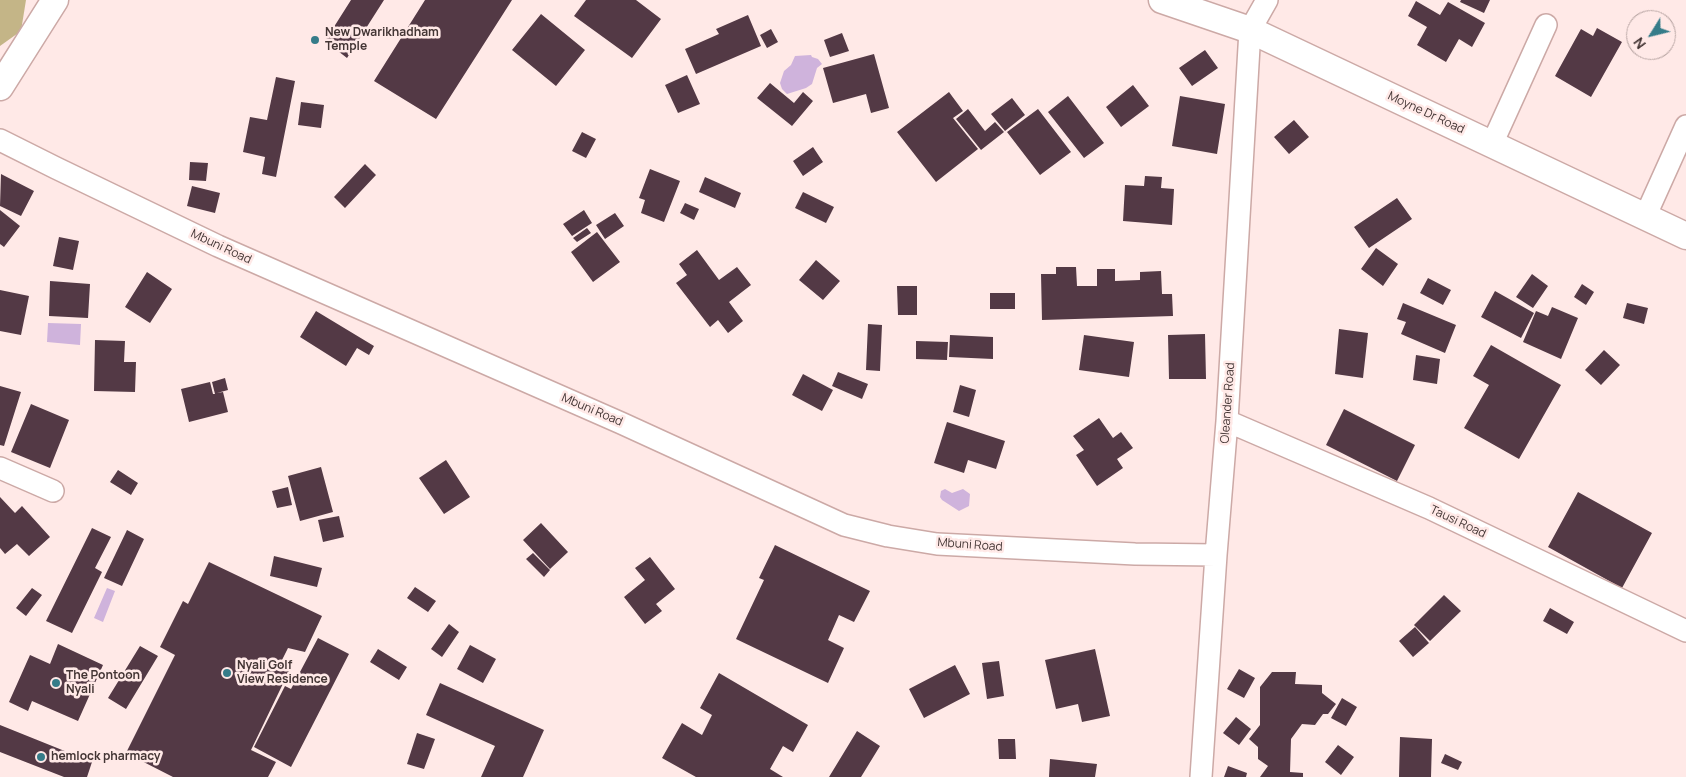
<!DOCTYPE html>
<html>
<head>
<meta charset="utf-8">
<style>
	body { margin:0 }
	#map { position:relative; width:1686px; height:777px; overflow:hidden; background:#ffe9e7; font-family:Manrope,sans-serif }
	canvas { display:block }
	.north { position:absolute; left:1626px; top:10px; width:50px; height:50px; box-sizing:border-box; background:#ffe9e7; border:1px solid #b4a19f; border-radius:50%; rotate:234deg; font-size:14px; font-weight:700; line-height:20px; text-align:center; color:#433534 }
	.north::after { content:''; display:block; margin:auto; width:18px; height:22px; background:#367c89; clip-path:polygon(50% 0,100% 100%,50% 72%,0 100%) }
</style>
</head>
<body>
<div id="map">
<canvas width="1686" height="777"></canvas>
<div class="north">N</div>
</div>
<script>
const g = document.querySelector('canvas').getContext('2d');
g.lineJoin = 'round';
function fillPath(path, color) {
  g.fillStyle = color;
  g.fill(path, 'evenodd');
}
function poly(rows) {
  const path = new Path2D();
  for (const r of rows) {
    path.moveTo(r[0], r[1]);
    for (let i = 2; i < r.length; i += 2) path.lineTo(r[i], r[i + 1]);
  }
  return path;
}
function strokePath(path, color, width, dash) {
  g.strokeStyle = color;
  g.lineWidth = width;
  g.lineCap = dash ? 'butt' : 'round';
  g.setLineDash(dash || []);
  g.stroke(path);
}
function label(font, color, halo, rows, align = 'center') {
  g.font = font + ' Manrope,sans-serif';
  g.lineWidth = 5;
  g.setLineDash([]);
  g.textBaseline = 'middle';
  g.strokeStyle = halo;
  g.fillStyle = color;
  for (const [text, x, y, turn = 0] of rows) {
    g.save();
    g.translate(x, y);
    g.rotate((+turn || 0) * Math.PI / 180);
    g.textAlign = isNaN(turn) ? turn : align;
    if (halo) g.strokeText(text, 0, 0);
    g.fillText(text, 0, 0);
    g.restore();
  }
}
const forest = poly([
	[0,0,26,0,21,31,0,46]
]);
const water = poly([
	[811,55,812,57,818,59,822,64,817,68,812,84,806,88,787,94,782,89,780,83,784,71,791,65,795,56],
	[48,323,81,324,80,345,47,342],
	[945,489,952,493,963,489,970,494,969,506,959,511,942,500,940,497,941,491],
	[107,588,115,591,103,622,94,618]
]);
const building = poly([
	[351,0,384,0,347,58,325,41],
	[425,0,512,0,436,119,374,81],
	[586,0,636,0,661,19,632,58,574,16],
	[1461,0,1490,0,1484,13,1460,2],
	[1416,1,1440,15,1448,2,1485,23,1472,47,1459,39,1446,62,1417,45,1427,27,1408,16],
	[541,14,585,50,556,86,512,50],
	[748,15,761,46,696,74,685,49,719,34,716,29],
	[1597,28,1622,42,1591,97,1555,76,1581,29,1593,36],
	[771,29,778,42,767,48,760,35],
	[842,33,849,51,830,57,824,40],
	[1205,50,1218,68,1192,86,1179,68],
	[874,54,889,108,871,113,866,94,833,103,823,68],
	[687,75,700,104,678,113,665,85],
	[276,77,295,81,276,177,262,174,265,157,243,152,250,117,267,120],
	[770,83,794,103,803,92,813,101,792,126,757,98],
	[1133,85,1149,106,1121,127,1106,107],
	[949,92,963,111,953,118,978,149,936,182,897,132],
	[1068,96,1104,143,1084,158,1048,112],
	[1180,96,1225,104,1217,154,1172,146],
	[1012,98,1025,115,1005,131,991,114],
	[301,102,324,105,321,128,298,125],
	[968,109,985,131,995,122,1004,132,981,150,956,119],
	[1038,109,1071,152,1040,175,1007,132],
	[1294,120,1309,137,1289,154,1274,137],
	[582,132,596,139,586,158,572,151],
	[813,147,823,162,803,176,793,161],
	[190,162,208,163,206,181,189,180],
	[365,164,376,175,345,208,334,197],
	[650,169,680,181,664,222,641,213,645,200,639,198],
	[1,174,34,191,21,216,0,206],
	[1145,176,1162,177,1161,188,1174,189,1172,225,1123,221,1125,185,1144,186],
	[705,177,741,193,735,208,699,192],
	[192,186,220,193,215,213,187,206],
	[803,192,834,207,826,223,795,208],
	[1397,198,1412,219,1369,248,1354,227],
	[685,203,699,209,694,220,680,213],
	[0,210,20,226,4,247,0,244],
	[584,210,592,223,572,236,563,224],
	[615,213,624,226,605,239,596,225],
	[587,228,591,233,577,242,573,238],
	[597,232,620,262,593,282,571,252],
	[59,237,79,241,73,270,53,266],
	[1376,248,1398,264,1383,286,1361,269],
	[697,250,719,280,737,267,751,285,729,302,743,321,728,333,718,320,710,327,676,283,687,275,679,264],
	[816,260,840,281,823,300,799,280],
	[1056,267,1076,267,1077,286,1097,286,1097,269,1115,269,1115,281,1140,280,1140,272,1161,271,1162,294,1172,294,1173,316,1042,320,1041,274,1056,274],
	[147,272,172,289,150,323,125,307],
	[1532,274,1548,286,1533,308,1516,297],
	[1428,278,1451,290,1443,305,1420,293],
	[50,281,90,284,88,318,49,316],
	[1582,284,1594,292,1586,305,1574,297],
	[897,286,917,286,917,315,898,315],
	[0,290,29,296,21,335,0,331],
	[1495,291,1534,313,1521,338,1481,317],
	[990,293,1015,293,1015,309,990,309],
	[1403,303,1456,325,1445,353,1401,334,1406,322,1397,319],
	[1627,303,1648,308,1644,324,1623,318],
	[1552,307,1578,318,1561,359,1523,342,1536,311,1548,316],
	[316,311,374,346,369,355,357,348,346,366,300,337],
	[868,324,882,325,880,371,866,370],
	[1339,329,1368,333,1363,378,1335,374],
	[1205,334,1206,379,1169,379,1168,335],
	[950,335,993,337,993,359,949,357],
	[1084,335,1134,342,1129,377,1079,370],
	[95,340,125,341,124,362,136,362,135,392,94,391],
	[916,341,948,342,947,360,916,359],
	[1491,345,1561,385,1519,459,1464,428,1489,385,1473,376],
	[1604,350,1620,365,1601,385,1585,370],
	[1416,355,1440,359,1437,384,1413,380],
	[838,372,868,384,862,399,832,386],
	[803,374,833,390,822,411,792,395],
	[225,378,228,390,217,393,223,392,228,412,189,422,181,389,210,382,213,394,215,394,212,382],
	[960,385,976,390,969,417,953,412],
	[0,386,21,392,4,446,0,445],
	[31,404,69,420,50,468,11,452],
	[1344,409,1415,445,1397,481,1326,445],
	[1099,418,1113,438,1121,432,1133,448,1117,459,1123,468,1097,486,1076,455,1084,450,1073,436],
	[947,422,1005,441,996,469,968,460,964,473,934,463],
	[446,460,470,497,444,514,419,478],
	[321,467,333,512,300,521,288,476],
	[118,470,138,483,131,495,110,482],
	[288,487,292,505,277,508,272,491],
	[1578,492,1652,533,1622,588,1548,547],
	[0,497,15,513,22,506,50,537,29,556,17,544,5,554,0,548],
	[339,516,344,537,323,542,318,520],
	[541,523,568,552,550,569,523,540],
	[92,528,111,537,95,568,102,572,72,633,46,621],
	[127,530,144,539,122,586,104,578],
	[775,545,870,591,854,622,839,615,828,640,844,648,828,683,736,639,764,580,759,578],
	[533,553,550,570,544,577,526,559],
	[274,556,322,568,317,587,270,576],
	[650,557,675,589,656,604,662,611,645,624,624,597,645,580,635,568],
	[209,562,322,616,305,652,288,648,282,660,292,665,251,750,276,762,268,777,173,777,126,753,175,655,160,647,183,601,188,604],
	[415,587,436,601,428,612,407,598],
	[32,588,42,595,26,616,16,608],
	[1444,595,1461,611,1430,641,1414,625],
	[1550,608,1574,622,1567,634,1543,621],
	[449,624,459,632,442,657,431,649],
	[1415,627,1429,643,1413,657,1399,641],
	[318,638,349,654,291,767,254,747,285,686,291,689],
	[58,644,103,665,78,721,32,701,28,711,9,702,30,655,50,664],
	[470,645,496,659,483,683,457,669],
	[140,646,158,656,126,709,108,698],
	[378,649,407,667,399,680,370,662],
	[1095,649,1110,716,1082,722,1078,704,1056,709,1045,660],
	[999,661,1004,696,987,699,982,663],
	[955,665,970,694,924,718,909,689],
	[1239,669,1255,678,1244,698,1227,689],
	[1272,672,1296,672,1295,684,1322,685,1322,693,1336,704,1328,714,1323,714,1315,725,1302,724,1291,739,1290,772,1303,773,1303,777,1260,777,1268,766,1258,759,1258,747,1249,739,1260,725,1260,687],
	[719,673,808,725,793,752,783,746,770,769,783,777,696,777,662,758,682,723,702,735,712,715,700,708],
	[440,683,544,730,523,777,481,777,495,746,426,715],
	[1342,698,1357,707,1346,726,1331,718],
	[1236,717,1251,729,1239,745,1223,733],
	[0,725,92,762,87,777,64,777,0,752],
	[857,731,880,746,861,777,829,777],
	[417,733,435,739,424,769,407,764],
	[1400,737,1432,739,1431,777,1399,777],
	[998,739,1015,739,1016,759,999,759],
	[1338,745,1354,757,1341,775,1325,762],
	[1445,754,1462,762,1458,770,1441,763],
	[1050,759,1097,764,1095,777,1049,777],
	[1228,766,1247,773,1246,777,1224,777]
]);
const minor = poly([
	[0,140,56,168,218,246,621,423,844,525,888,536,937,544,1135,554,1216,555],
	[1492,144,1546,25],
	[1645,217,1686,126],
	[1227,421,1429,508,1686,631],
	[0,468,53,491],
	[1201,777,1216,555,1227,421,1250,30,1267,0]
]);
const major = poly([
	[1162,0,1250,30,1686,236],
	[0,87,55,0]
]);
const markers = [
	[315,40,5,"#367c89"],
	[227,673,5,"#367c89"],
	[56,683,5,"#367c89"],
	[41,757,5,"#367c89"]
];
const poiNames = [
	["New Dwarikhadham",325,33],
	["Temple",325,47],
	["Nyali Golf",237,666],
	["View Residence",237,680],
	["The Pontoon",66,676],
	["Nyali",66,690],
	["hemlock pharmacy",51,757]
];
const streetNames = [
	["Moyne Dr Road",1426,113,25],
	["Mbuni Road",221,247,25],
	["Oleander Road",1228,403,-86],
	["Mbuni Road",592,410,23],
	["Tausi Road",1458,522,25],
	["Mbuni Road",970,545,4]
];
fillPath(forest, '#c4b587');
fillPath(water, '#cfb3dc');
fillPath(building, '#533945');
strokePath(minor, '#cca9a6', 24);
strokePath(major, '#cca9a6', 29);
strokePath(minor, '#fff', 21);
strokePath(major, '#fff', 26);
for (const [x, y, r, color] of markers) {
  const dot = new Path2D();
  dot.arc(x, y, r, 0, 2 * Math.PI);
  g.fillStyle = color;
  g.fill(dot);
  strokePath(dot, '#ffe9e7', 2);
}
label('bold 12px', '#433534', '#ffe9e7', poiNames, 'left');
label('12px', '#433534', '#ffe9e7', streetNames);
</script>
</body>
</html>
